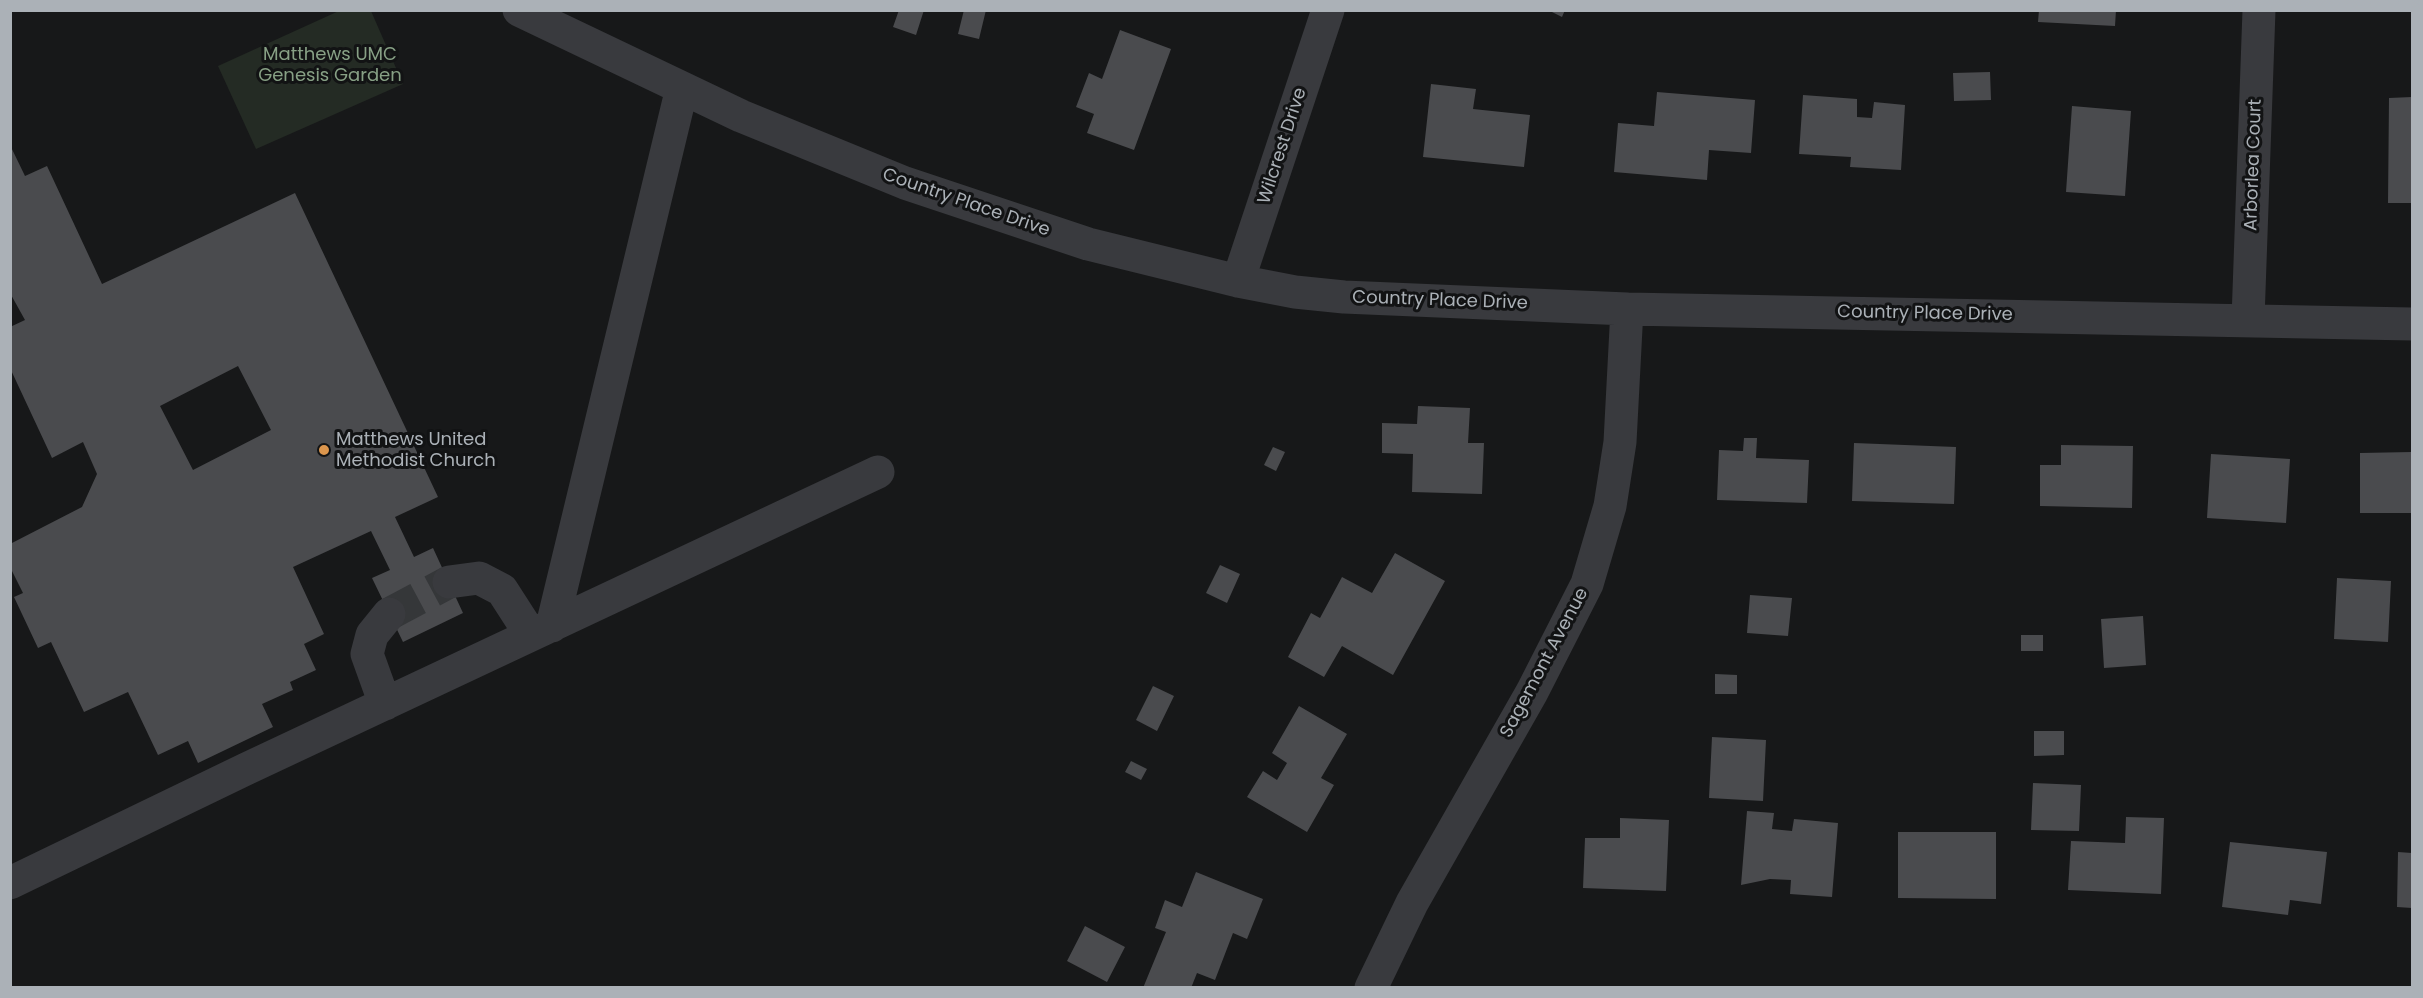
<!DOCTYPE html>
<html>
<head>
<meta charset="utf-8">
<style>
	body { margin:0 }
	#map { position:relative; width:2423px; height:998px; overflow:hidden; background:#171819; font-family:Poppins,sans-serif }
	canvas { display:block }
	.frame { position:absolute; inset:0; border:12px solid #abb1b7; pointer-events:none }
</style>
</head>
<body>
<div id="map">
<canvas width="2423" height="998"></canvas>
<div class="frame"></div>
</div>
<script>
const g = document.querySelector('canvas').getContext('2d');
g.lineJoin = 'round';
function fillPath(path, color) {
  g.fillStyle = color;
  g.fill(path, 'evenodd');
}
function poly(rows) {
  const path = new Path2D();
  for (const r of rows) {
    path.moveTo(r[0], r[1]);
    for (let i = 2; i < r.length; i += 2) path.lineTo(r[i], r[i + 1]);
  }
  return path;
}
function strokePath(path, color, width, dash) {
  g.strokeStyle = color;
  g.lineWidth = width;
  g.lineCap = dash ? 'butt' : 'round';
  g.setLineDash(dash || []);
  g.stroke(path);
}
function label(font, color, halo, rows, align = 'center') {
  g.font = font + ' Poppins,sans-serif';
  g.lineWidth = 6;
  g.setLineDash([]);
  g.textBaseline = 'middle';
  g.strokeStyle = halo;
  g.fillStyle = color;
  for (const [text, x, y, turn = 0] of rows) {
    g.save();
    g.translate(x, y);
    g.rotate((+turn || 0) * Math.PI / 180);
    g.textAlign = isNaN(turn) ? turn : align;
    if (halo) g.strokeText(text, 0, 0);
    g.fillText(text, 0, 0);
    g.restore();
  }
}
const green = poly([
	[341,10,371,11,403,84,256,149,218,66]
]);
const building = poly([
	[899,10,924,10,916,35,893,27],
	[964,10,986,10,979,39,958,34],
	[1548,10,1565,10,1562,17],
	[2039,10,2116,10,2115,26,2038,22],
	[1120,30,1171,49,1134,150,1087,133,1094,114,1076,107,1089,73,1102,79],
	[1990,72,1991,100,1954,101,1953,73],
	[1431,84,1476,89,1473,109,1530,115,1524,167,1423,157],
	[1657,92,1755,100,1751,153,1709,150,1707,180,1614,172,1618,123,1654,126],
	[1803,95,1857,99,1857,117,1872,118,1874,102,1905,105,1901,170,1850,167,1851,157,1799,154],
	[2412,97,2412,203,2388,203,2389,98],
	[2072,106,2131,111,2125,196,2066,192],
	[10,145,25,176,47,166,102,284,295,193,438,497,395,517,414,557,433,548,463,613,403,642,372,578,390,570,371,531,293,567,324,634,304,644,316,670,290,682,293,690,262,704,273,727,198,763,188,741,158,755,128,692,84,712,51,642,38,648,14,597,23,593,10,567,10,544,82,507,97,474,83,442,52,458,10,368,10,327,25,320,10,293],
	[238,366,271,430,193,470,160,406],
	[1418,406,1470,408,1468,443,1484,443,1482,494,1412,492,1413,454,1382,453,1382,423,1417,424],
	[1744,438,1757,438,1756,458,1809,460,1807,503,1717,500,1719,450,1743,451],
	[1854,443,1956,447,1954,504,1852,501],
	[2061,445,2133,446,2132,508,2040,506,2040,465,2061,465],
	[1273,447,1285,452,1276,471,1264,465],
	[2412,452,2412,513,2360,513,2360,453],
	[2211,454,2290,459,2286,523,2207,518],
	[1395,553,1445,581,1393,675,1342,646,1324,677,1288,657,1311,613,1320,618,1342,577,1372,593],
	[1220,565,1240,574,1227,603,1206,593],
	[2337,578,2391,581,2388,642,2334,639],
	[1750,595,1792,598,1788,636,1747,633],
	[2143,616,2146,665,2104,668,2101,619],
	[2021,635,2043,635,2043,651,2021,651],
	[1715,674,1737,675,1737,694,1715,694],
	[1153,686,1174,696,1157,731,1136,720],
	[1299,706,1347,734,1321,778,1334,785,1307,832,1247,797,1263,771,1277,780,1287,763,1272,753],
	[2034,731,2064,731,2064,755,2034,756],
	[1712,737,1766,740,1763,801,1709,798],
	[1131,761,1147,769,1141,780,1125,772],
	[2033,783,2081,785,2079,831,2031,830],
	[1747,811,1774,813,1772,829,1792,831,1794,819,1838,823,1832,897,1790,894,1791,880,1770,879,1741,885],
	[2126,817,2164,818,2161,894,2068,890,2071,841,2125,843],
	[1620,818,1669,820,1666,891,1583,888,1585,838,1620,838],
	[1898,832,1996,832,1996,899,1898,898],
	[2230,842,2327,852,2321,904,2290,900,2288,915,2222,907],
	[2398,852,2412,853,2412,908,2397,907],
	[1196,872,1263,899,1247,939,1233,933,1215,980,1197,973,1191,988,1143,988,1166,932,1155,928,1165,900,1182,907],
	[1085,926,1125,947,1107,982,1067,961]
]);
const minorTunnel = poly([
	[389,614,449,582]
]);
const minor = poly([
	[519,10,741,116,905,183,1088,244,1238,281,1295,292,1344,297,1627,309,2412,324],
	[1238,281,1328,10],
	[2248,319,2259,10],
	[449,582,479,578,502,590,531,635],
	[552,626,682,88],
	[385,704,367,654,372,635,389,614],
	[10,883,246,769,878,472],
	[1371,988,1412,903,1532,692,1587,584,1610,506,1620,442,1627,309]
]);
const markers = [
	[324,450,6,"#dc964d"]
];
const parkNames = [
	["Matthews UMC",330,55],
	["Genesis Garden",330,76]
];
const streetNames = [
	["Wilcrest Drive",1283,146,-72],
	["Arborlea Court",2254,165,-88],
	["Country Place Drive",966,203,19],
	["Country Place Drive",1440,301,2],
	["Country Place Drive",1925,314,1],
	["Sagemont Avenue",1545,663,-62]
];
const poiNames = [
	["Matthews United",336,440],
	["Methodist Church",336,461]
];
fillPath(green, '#242b24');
fillPath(building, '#4a4b4e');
strokePath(minorTunnel, '#353739', 33, [33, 16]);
strokePath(minor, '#393a3e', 33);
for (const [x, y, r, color] of markers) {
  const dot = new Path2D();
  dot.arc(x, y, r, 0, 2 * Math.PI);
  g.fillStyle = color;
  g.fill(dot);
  strokePath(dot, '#121314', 2);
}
label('18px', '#87a085', '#121314', parkNames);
label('18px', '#abb1b7', '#121314', streetNames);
label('18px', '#abb1b7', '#121314', poiNames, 'left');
</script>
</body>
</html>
